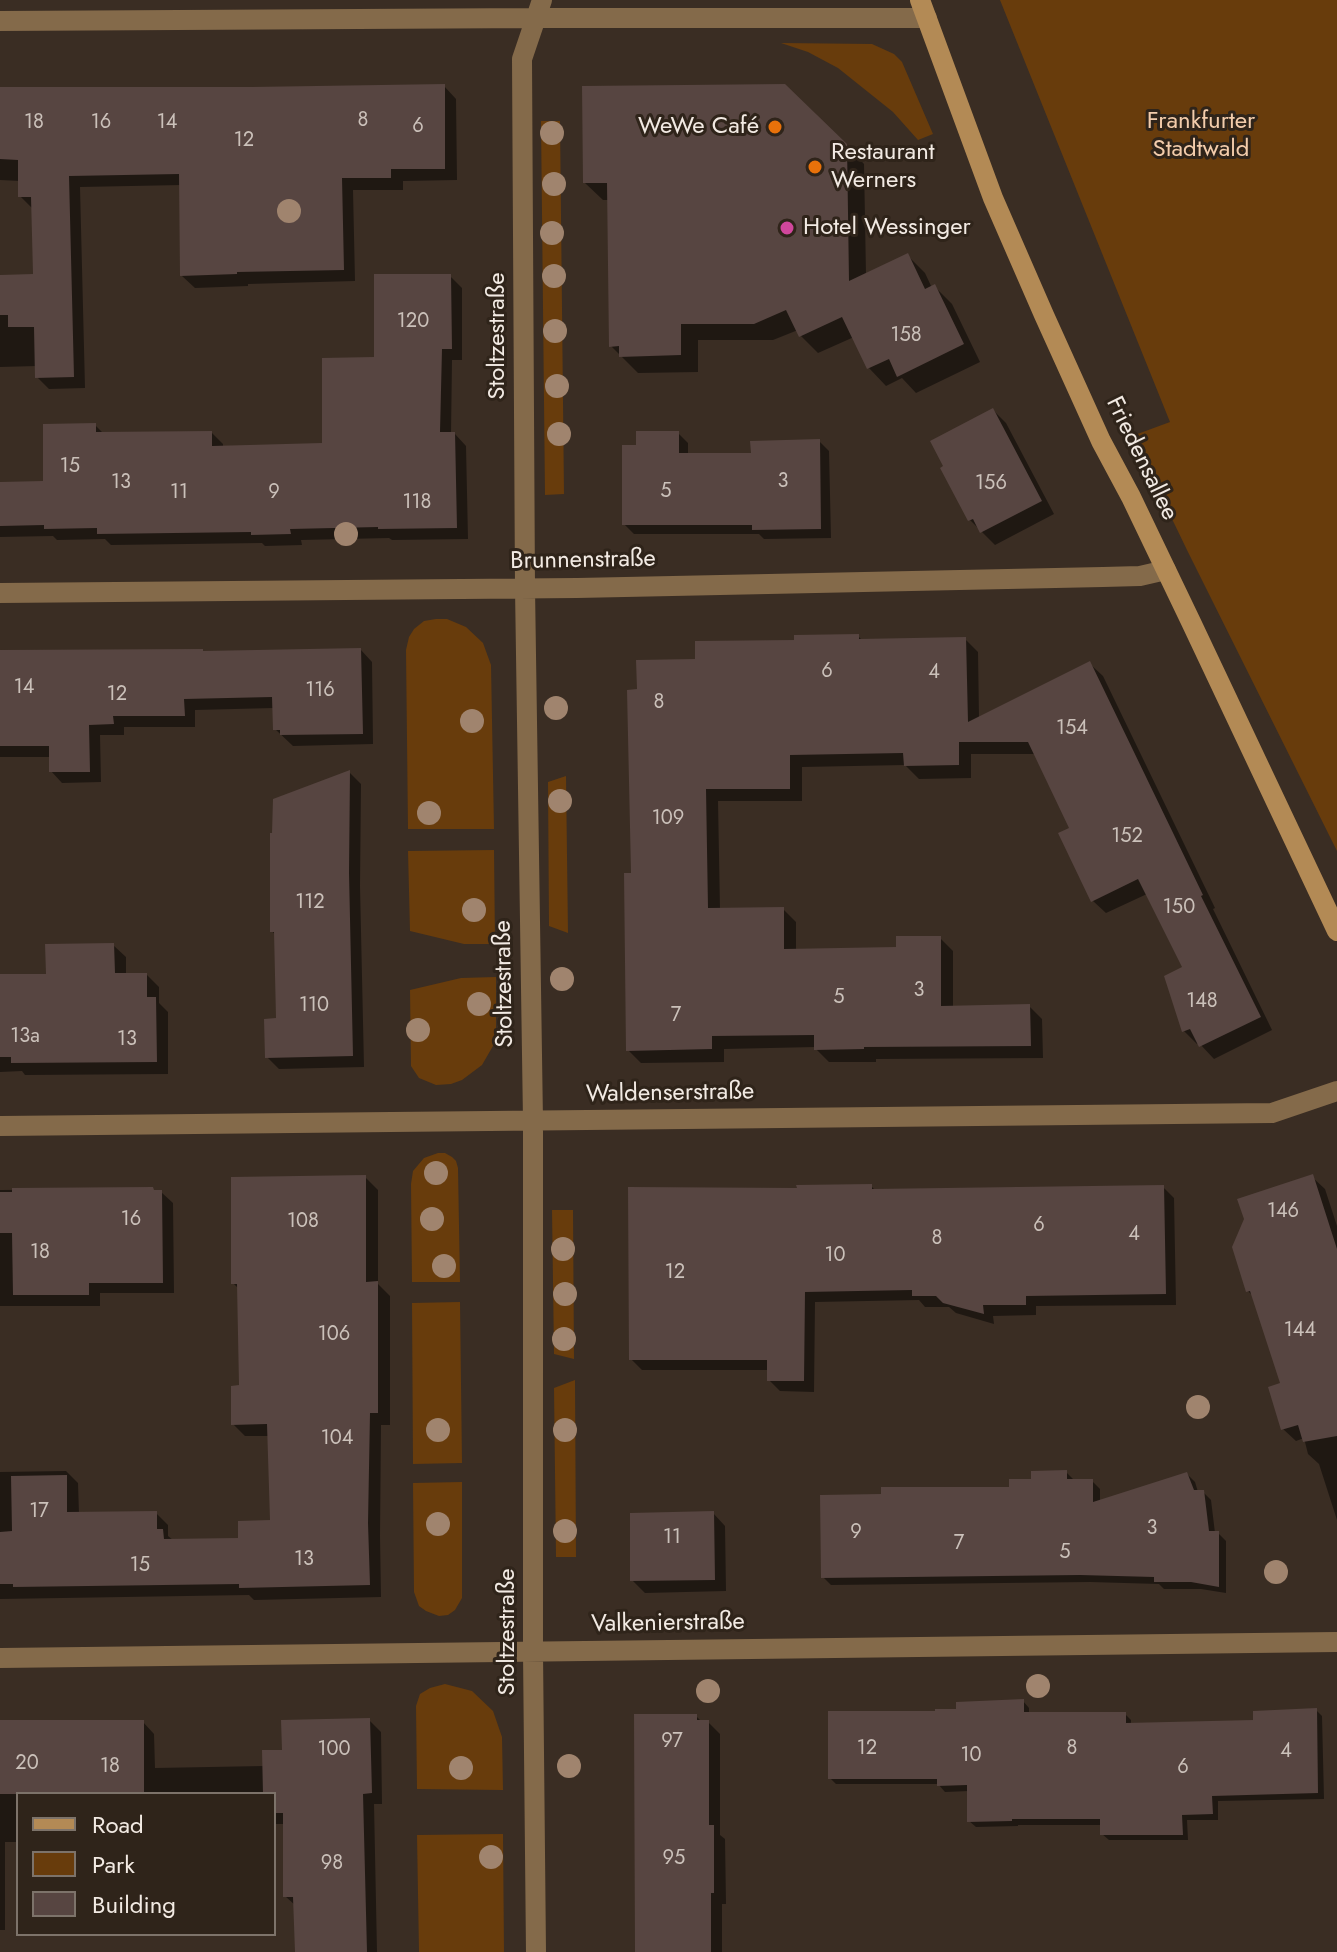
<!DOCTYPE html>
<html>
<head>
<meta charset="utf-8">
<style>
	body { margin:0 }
	#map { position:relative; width:1337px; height:1952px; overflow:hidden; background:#3a2d23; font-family:Jost,sans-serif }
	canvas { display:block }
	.legend { position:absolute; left:16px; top:1792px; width:260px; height:144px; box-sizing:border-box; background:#2f241a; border:2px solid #7d736a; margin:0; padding:10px 14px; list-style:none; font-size:24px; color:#f2eae3 }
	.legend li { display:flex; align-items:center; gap:16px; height:40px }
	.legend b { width:40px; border:2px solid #7d736a }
</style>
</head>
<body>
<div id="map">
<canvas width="1337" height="1952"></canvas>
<ul class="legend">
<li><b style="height:10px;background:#b38a55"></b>Road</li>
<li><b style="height:22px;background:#683c0c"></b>Park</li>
<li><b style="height:22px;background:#574541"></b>Building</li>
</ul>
</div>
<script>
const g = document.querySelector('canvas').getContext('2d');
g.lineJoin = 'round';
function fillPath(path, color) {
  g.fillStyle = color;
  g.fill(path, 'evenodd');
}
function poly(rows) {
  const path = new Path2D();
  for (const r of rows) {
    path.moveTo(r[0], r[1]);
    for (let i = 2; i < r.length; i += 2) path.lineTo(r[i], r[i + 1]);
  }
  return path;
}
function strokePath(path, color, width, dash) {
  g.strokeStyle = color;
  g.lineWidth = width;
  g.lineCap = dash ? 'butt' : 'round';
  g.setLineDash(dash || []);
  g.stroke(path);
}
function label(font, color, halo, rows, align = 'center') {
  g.font = font + ' Jost,sans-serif';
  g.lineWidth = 6;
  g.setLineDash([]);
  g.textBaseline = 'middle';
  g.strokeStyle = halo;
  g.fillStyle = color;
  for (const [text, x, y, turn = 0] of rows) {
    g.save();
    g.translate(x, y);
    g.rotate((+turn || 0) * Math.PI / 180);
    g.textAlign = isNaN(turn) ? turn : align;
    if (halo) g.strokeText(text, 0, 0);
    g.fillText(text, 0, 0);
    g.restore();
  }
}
const green = poly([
	[1000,0,1337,0,1337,851,1187,550,1132,436,1170,422],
	[781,43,872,44,894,54,902,62,933,134,918,140,893,112,838,68,808,52],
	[541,121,560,121,564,494,545,495],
	[436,619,447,619,466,627,483,643,491,665,494,829,408,829,406,650,409,637,414,629,424,621],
	[566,776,568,933,549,926,548,782],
	[494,850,495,944,464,944,410,931,408,851],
	[496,977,496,1033,493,1046,482,1065,462,1080,451,1084,436,1085,419,1078,411,1066,410,990,461,978],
	[438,1153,445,1153,452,1157,456,1161,458,1168,460,1282,412,1282,411,1184,413,1171,424,1158],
	[552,1210,573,1210,574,1359,554,1354],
	[460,1302,462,1463,413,1464,412,1303],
	[575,1380,576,1557,556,1557,554,1388],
	[462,1482,462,1598,455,1610,448,1615,439,1616,426,1611,419,1606,414,1592,413,1483],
	[445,1684,472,1691,493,1711,502,1737,503,1790,417,1789,416,1706,420,1694,430,1688],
	[503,1834,504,1952,419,1952,417,1835]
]);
const shadow = poly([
	[444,86,456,99,457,180,403,181,403,190,353,190,355,281,248,284,248,286,195,288,182,276,182,185,80,187,85,388,49,389,37,377,37,366,0,367,0,277,35,276,33,209,20,196,20,181,0,180,0,89],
	[846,145,864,164,866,275,907,255,925,273,932,288,935,287,952,304,980,362,916,393,902,378,886,386,869,368,854,337,818,353,801,336,798,330,773,340,698,340,698,372,638,373,611,346,609,200,603,200,585,183],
	[450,276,462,288,462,360,452,360,451,434,455,434,466,446,468,539,392,540,389,538,301,540,302,545,265,546,262,543,111,545,105,539,57,540,53,536,0,537,0,484,45,483,95,425,104,434,212,433,223,444,223,447,324,445,376,359],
	[993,410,1006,423,1054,514,995,545,970,520],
	[678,433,688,443,688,455,753,455,819,441,829,451,831,538,764,539,759,534,634,534,624,524,638,447],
	[858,636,863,641,965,639,978,652,979,718,1090,664,1103,676,1215,908,1213,909,1272,1030,1214,1059,1199,1043,1197,1044,1184,1031,1166,977,1184,968,1147,894,1106,913,1093,901,1072,829,1036,754,971,754,971,778,919,779,905,765,802,767,802,801,718,801,720,910,783,909,796,922,796,951,898,949,940,938,953,951,953,1008,1029,1006,1042,1019,1043,1058,876,1059,876,1062,829,1062,816,1049,816,1047,724,1049,724,1062,641,1063,628,1050,639,691,697,661,796,642],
	[361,650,372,662,373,744,293,746,275,729,274,708,195,710,195,727,124,727,124,735,100,735,101,782,62,783,51,771,51,757,0,757,0,652,205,653],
	[349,772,361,784,360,886,364,1067,279,1069,267,1057,278,1020,276,936,272,931],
	[113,945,126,957,126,975,147,975,159,987,159,1003,168,1012,168,1074,25,1075,22,1071,0,1072,0,976,48,976],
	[365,1177,378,1190,378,1284,390,1296,390,1425,381,1425,380,1536,381,1597,254,1600,249,1595,0,1599,0,1472,66,1471,78,1483,79,1514,156,1513,168,1525,168,1536,173,1540,240,1540,272,1522,269,1436,245,1436,233,1424,241,1387,239,1289,233,1283],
	[1312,1177,1325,1189,1337,1226,1337,1520,1319,1464,1308,1454,1304,1438,1296,1441,1283,1429,1282,1385,1255,1298,1248,1291],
	[871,1186,876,1191,1163,1187,1174,1198,1176,1305,1036,1306,1036,1315,993,1316,994,1324,956,1313,949,1307,925,1307,919,1300,815,1302,814,1392,780,1391,769,1380,769,1370,642,1370,631,1359,799,1190],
	[152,1189,154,1192,161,1192,173,1203,174,1293,100,1293,100,1306,0,1306,0,1190],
	[1066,1472,1075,1481,1092,1481,1100,1489,1100,1502,1187,1474,1195,1482,1198,1492,1203,1492,1211,1500,1215,1533,1218,1533,1226,1541,1226,1593,1201,1589,1164,1589,1159,1584,1090,1582,831,1585,823,1577,1011,1489,1033,1481],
	[713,1513,725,1526,726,1591,645,1593,632,1580],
	[1023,1701,1029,1708,1029,1714,1125,1714,1131,1720,1131,1725,1255,1722,1316,1710,1322,1716,1324,1799,1218,1801,1218,1820,1187,1820,1188,1840,1109,1840,1102,1834,1102,1825,1018,1825,1018,1826,976,1827,969,1821,969,1791,945,1792,938,1784,836,1784,830,1778,937,1713],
	[696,1716,702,1722,708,1722,720,1734,720,1835,725,1839,726,1904,722,1904,722,1952,637,1952],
	[369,1720,381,1732,382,1804,374,1804,377,1952,297,1952,296,1906,285,1896,285,1824,274,1824,274,1794,18,1794,18,1842,5,1842,5,1930,0,1930,0,1722,143,1722,154,1734,155,1768,264,1766,284,1752]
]);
const building = poly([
	[445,84,445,169,391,169,391,178,342,178,344,270,237,272,237,274,180,276,179,174,69,176,74,377,35,378,34,327,8,327,8,315,0,315,0,275,33,274,31,197,18,197,18,160,0,159,0,87,251,87],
	[785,84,847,144,849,281,908,253,925,289,935,284,964,344,897,377,889,359,867,369,842,317,799,337,786,310,754,324,681,324,681,355,619,357,619,346,609,347,607,183,583,183,582,86],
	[374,274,451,274,452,349,442,349,440,432,455,432,457,528,378,529,378,527,290,529,291,534,251,535,251,532,97,534,97,528,44,529,44,525,0,526,0,482,43,481,43,424,96,423,96,432,212,431,212,446,322,443,322,358,374,357],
	[993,408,1042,501,980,533,973,519,968,521,940,468,943,466,930,441],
	[636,431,679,431,679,453,751,453,750,441,820,439,821,529,752,530,752,525,622,525,622,445,636,445],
	[859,634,859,639,966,637,968,722,1090,661,1203,895,1201,896,1261,1017,1199,1047,1190,1029,1182,1032,1164,976,1182,967,1138,879,1091,902,1058,833,1069,828,1028,742,959,742,959,765,904,766,903,753,790,755,790,789,706,789,708,908,784,907,784,949,896,947,896,936,941,936,941,1006,1030,1004,1031,1046,864,1047,864,1049,814,1050,814,1035,712,1036,712,1049,626,1051,624,873,631,873,627,690,637,689,636,660,695,659,695,641,794,640,794,635],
	[361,648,363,734,280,735,280,730,273,730,272,697,184,699,185,716,113,716,114,724,89,725,90,772,49,772,49,746,0,746,0,650,203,649,203,651],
	[350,770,349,873,353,1056,265,1058,264,1019,276,1018,274,932,270,932,270,833,272,833,273,799],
	[114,943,115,973,147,973,147,997,156,997,157,1062,11,1063,11,1057,0,1057,0,974,46,974,45,944],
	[1313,1174,1337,1249,1337,1436,1303,1442,1298,1425,1281,1430,1268,1387,1280,1383,1250,1291,1246,1292,1232,1247,1244,1219,1237,1199],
	[366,1175,366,1282,378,1281,378,1413,370,1413,368,1523,370,1585,239,1588,239,1584,13,1587,13,1584,0,1584,0,1532,12,1531,11,1476,67,1475,67,1512,157,1511,157,1529,163,1529,164,1539,238,1538,238,1521,270,1520,267,1424,231,1425,231,1386,239,1385,237,1284,231,1284,231,1177],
	[872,1184,872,1189,1164,1185,1166,1294,1026,1296,1026,1305,983,1305,984,1314,943,1303,936,1296,912,1296,912,1290,805,1292,804,1381,767,1381,767,1360,629,1360,628,1187,797,1188,796,1185],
	[153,1187,154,1190,162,1190,163,1283,89,1283,89,1295,13,1295,12,1233,0,1233,0,1192,12,1192,12,1188],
	[1067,1470,1067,1479,1093,1479,1093,1502,1187,1472,1194,1490,1204,1490,1209,1531,1219,1531,1219,1587,1191,1582,1154,1582,1154,1577,1080,1575,821,1578,820,1495,881,1494,881,1487,1009,1487,1009,1479,1031,1479,1031,1471],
	[714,1511,715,1580,630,1581,630,1513],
	[1024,1699,1024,1712,1126,1712,1126,1723,1253,1720,1253,1711,1317,1708,1318,1793,1212,1796,1213,1814,1182,1815,1183,1835,1100,1835,1100,1819,1012,1819,1012,1821,967,1822,967,1785,937,1786,937,1779,828,1779,828,1711,935,1711,935,1709,956,1709,956,1702],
	[634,1714,697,1714,697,1720,709,1720,709,1825,714,1825,714,1893,711,1893,711,1952,635,1952],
	[370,1718,372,1793,363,1794,367,1952,295,1952,293,1897,283,1897,283,1813,274,1813,274,1794,263,1794,262,1750,282,1750,281,1720],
	[0,1720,144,1720,144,1794,0,1794]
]);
const street = poly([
	[0,21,536,18,927,18],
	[0,593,577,588,1103,577,1140,576,1166,570],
	[0,1126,1272,1113,1337,1091],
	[0,1658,1337,1642],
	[536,1952,533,1652,533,1121,525,588,522,59,542,0]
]);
const secondary = poly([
	[920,0,993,198,1044,315,1101,441,1131,497,1191,622,1337,931]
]);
const trees = [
	[552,133],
	[554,184],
	[289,211],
	[552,233],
	[554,276],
	[555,331],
	[557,386],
	[559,434],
	[346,534],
	[556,708],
	[472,721],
	[560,801],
	[429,813],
	[474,910],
	[562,979],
	[479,1004],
	[418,1030],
	[436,1173],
	[432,1219],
	[563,1249],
	[444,1266],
	[565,1294],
	[564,1339],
	[1198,1407],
	[438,1430],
	[565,1430],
	[438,1524],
	[565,1531],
	[1276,1572],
	[1038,1686],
	[708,1691],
	[569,1766],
	[461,1768],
	[491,1857]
];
const markers = [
	[775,127,8,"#e8710a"],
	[815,167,8,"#e8710a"],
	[787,228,8,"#d1479c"]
];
const numberNames = [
	["8",363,121],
	["18",34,123],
	["16",101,123],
	["14",167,123],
	["6",418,127],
	["12",244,141],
	["120",413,322],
	["158",906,336],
	["15",70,467],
	["3",783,482],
	["13",121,483],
	["156",991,484],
	["5",666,492],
	["11",179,493],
	["9",274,493],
	["118",417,503],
	["6",827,672],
	["4",934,673],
	["14",24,688],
	["116",320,691],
	["12",117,695],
	["8",659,703],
	["154",1072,729],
	["109",668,819],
	["152",1127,837],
	["112",310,903],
	["150",1179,908],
	["3",919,991],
	["5",839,998],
	["148",1202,1002],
	["110",314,1006],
	["7",676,1016],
	["13a",25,1037],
	["13",127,1040],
	["146",1283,1212],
	["16",131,1220],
	["108",303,1222],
	["6",1039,1226],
	["4",1134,1235],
	["8",937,1239],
	["18",40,1253],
	["10",835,1256],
	["12",675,1273],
	["144",1300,1331],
	["106",334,1335],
	["104",337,1439],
	["17",39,1512],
	["3",1152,1529],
	["9",856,1533],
	["11",672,1538],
	["7",959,1544],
	["5",1065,1553],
	["13",304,1560],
	["15",140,1566],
	["97",672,1742],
	["12",867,1749],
	["8",1072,1749],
	["100",334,1750],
	["4",1286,1752],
	["10",971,1756],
	["20",27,1764],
	["18",110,1767],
	["6",1183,1768],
	["95",674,1859],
	["98",332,1864]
];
const parkNames = [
	["Frankfurter",1201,122],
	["Stadtwald",1201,150]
];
const poiNames = [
	["WeWe Café",759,127,"right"],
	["Restaurant",831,153],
	["Werners",831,181],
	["Hotel Wessinger",803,228]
];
const streetNames = [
	["Stoltzestraße",498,336,-90],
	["Friedensallee",1141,459,64],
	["Brunnenstraße",583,561,-1],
	["Stoltzestraße",505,984,-91],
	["Waldenserstraße",670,1094,-1],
	["Valkenierstraße",668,1624,-1],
	["Stoltzestraße",508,1632,-90]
];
fillPath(green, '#683c0c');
fillPath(shadow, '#0007');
fillPath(building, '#574541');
strokePath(street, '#846a4a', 20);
strokePath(secondary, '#b38a55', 20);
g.fillStyle = '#a0846e';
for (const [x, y] of trees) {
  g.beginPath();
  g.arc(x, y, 12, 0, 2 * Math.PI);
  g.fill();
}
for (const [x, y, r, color] of markers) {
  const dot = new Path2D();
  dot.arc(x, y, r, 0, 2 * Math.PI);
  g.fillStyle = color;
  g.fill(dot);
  strokePath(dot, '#2f241a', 3);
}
label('20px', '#cbc1ba', null, numberNames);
label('24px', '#f3ccab', '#2f241a', parkNames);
label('24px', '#f2eae3', '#2f241a', poiNames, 'left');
label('24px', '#f2eae3', '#2f241a', streetNames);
</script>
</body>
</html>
